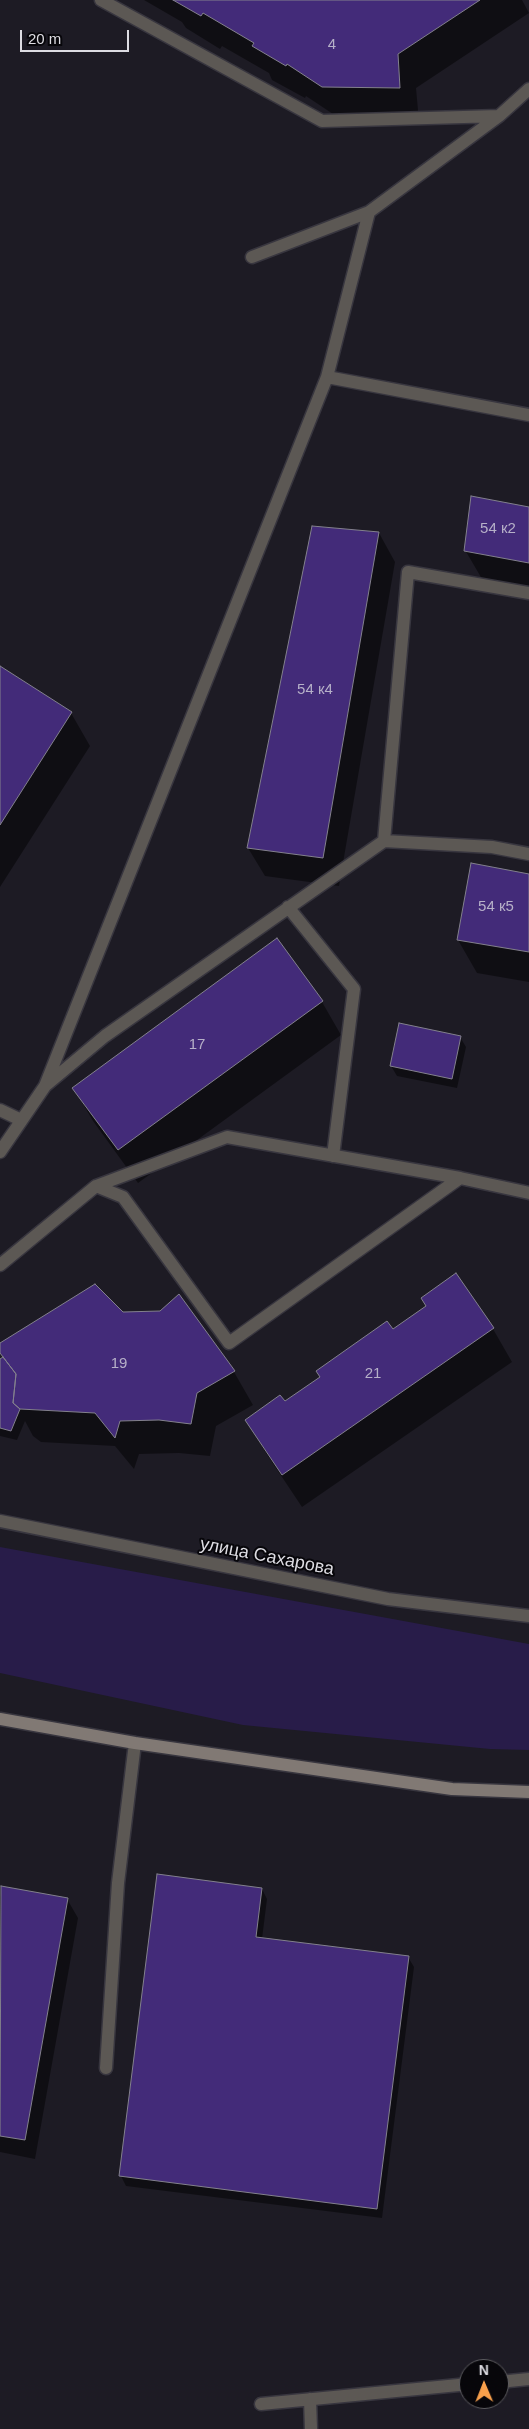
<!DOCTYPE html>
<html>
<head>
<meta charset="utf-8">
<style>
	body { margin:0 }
	#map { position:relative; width:529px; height:2429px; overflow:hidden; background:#1d1b24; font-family:Arial,sans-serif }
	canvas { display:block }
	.north { position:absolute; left:459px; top:2359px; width:50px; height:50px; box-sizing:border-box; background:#07060a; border:1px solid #5d5c60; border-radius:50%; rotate:359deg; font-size:14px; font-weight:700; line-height:20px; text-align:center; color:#dddce2 }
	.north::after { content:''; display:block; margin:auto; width:18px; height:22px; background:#f9a04c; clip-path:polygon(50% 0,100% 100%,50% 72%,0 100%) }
	.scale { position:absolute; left:20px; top:30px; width:109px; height:22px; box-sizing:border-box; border:2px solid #dddce2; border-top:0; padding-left:6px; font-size:15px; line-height:18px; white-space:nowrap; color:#dddce2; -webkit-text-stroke:4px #07060a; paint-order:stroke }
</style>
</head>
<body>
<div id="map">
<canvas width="529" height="2429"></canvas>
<div class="north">N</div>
<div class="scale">20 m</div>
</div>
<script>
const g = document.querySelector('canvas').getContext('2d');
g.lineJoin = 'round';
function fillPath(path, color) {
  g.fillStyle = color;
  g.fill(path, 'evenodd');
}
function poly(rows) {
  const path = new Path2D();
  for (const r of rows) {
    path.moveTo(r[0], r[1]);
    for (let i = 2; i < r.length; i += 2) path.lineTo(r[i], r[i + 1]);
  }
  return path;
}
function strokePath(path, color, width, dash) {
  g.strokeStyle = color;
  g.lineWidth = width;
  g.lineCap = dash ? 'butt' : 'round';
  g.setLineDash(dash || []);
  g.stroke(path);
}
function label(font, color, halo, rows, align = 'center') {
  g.font = font + ' Arial,sans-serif';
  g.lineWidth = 4;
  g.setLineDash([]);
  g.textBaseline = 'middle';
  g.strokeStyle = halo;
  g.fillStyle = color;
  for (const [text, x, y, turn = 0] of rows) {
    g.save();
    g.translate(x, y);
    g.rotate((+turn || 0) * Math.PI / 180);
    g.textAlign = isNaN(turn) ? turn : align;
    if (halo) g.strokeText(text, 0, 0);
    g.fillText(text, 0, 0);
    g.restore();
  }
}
const green = poly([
	[0,1547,529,1644,529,1750,490,1749,243,1725,0,1673]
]);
const shadow = poly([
	[144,0,522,0,529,13,416,88,419,121,342,120,306,96,305,98,272,80,269,73,222,46,220,49,186,28,182,22],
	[529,508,529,592,485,584,465,550],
	[379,533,395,562,339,886,265,876,248,848],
	[0,667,71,713,90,746,0,887],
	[472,865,529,876,529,982,477,973,458,940],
	[277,940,322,1002,341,1035,138,1183,93,1121,74,1088],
	[460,1037,466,1047,457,1088,397,1076,391,1066],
	[179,1296,234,1372,253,1405,216,1426,210,1456,179,1453,139,1454,134,1469,115,1446,41,1442,33,1436,25,1421,17,1440,0,1436,0,1361,3,1358,0,1352,0,1344,122,1314,161,1312],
	[427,1307,493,1329,512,1362,302,1507,266,1453,247,1420,284,1403],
	[2,1888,67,1899,78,1918,35,2159,0,2152,0,1898],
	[262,1889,267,1899,262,1939,408,1957,414,1967,382,2218,126,2186,121,2176]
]);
const building = poly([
	[173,0,480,0,398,54,400,88,322,87,287,64,286,66,252,46,254,43,203,13,201,16,173,0],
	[471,496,529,507,529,563,464,551,471,496],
	[312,526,379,532,323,858,247,848,312,526],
	[0,666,72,712,0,825,0,666],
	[471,863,529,874,529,952,457,940,471,863],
	[277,938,323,1001,118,1150,72,1088,277,938],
	[399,1023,461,1036,452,1079,390,1066,399,1023],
	[456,1273,494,1328,282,1475,245,1420,280,1395,285,1401,320,1377,316,1371,387,1321,393,1329,426,1306,421,1298,456,1273],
	[95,1284,123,1312,160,1311,179,1294,235,1371,197,1393,191,1424,159,1420,120,1421,115,1438,95,1413,20,1409,13,1403,16,1374,0,1353,0,1343,95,1284],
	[3,1357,16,1374,13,1403,20,1409,11,1431,0,1428,0,1359,3,1357],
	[157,1874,262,1888,256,1937,409,1956,377,2209,119,2176,157,1874],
	[1,1886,68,1898,25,2140,0,2136,1,1886]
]);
const lane = poly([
	[101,0,322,121,499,116],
	[252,257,369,212],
	[327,377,529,415],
	[529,593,408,572,384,841,492,847,529,854],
	[288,907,354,989,333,1156],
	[45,1086,327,377,369,212,499,116,529,89],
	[0,1110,21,1120],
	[0,1152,45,1086,105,1036,384,841],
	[96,1186,227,1137,460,1178],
	[0,1265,96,1186,123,1197,229,1343,460,1178,529,1193],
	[0,1521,388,1599,529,1616],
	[106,2068,118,1883,135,1743],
	[499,2382,529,2379],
	[310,2399,311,2429],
	[261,2404,469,2384]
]);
const secondary = poly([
	[0,1719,135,1743,452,1789,529,1792]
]);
const numberNames = [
	["4",332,45],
	["54 к2",498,529],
	["54 к4",315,690],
	["54 к5",496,907],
	["17",197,1045],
	["19",119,1364],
	["21",373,1374]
];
const streetNames = [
	["улица Сахарова",267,1557,11]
];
fillPath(green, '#281c49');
fillPath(shadow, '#0007');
fillPath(building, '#432b79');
strokePath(building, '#83818d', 1);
strokePath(lane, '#38363f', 15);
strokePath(secondary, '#38363f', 15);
strokePath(lane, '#5c5854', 12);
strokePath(secondary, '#817974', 12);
label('15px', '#b6b0c8', null, numberNames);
label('18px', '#dddce2', '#07060a', streetNames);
</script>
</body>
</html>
